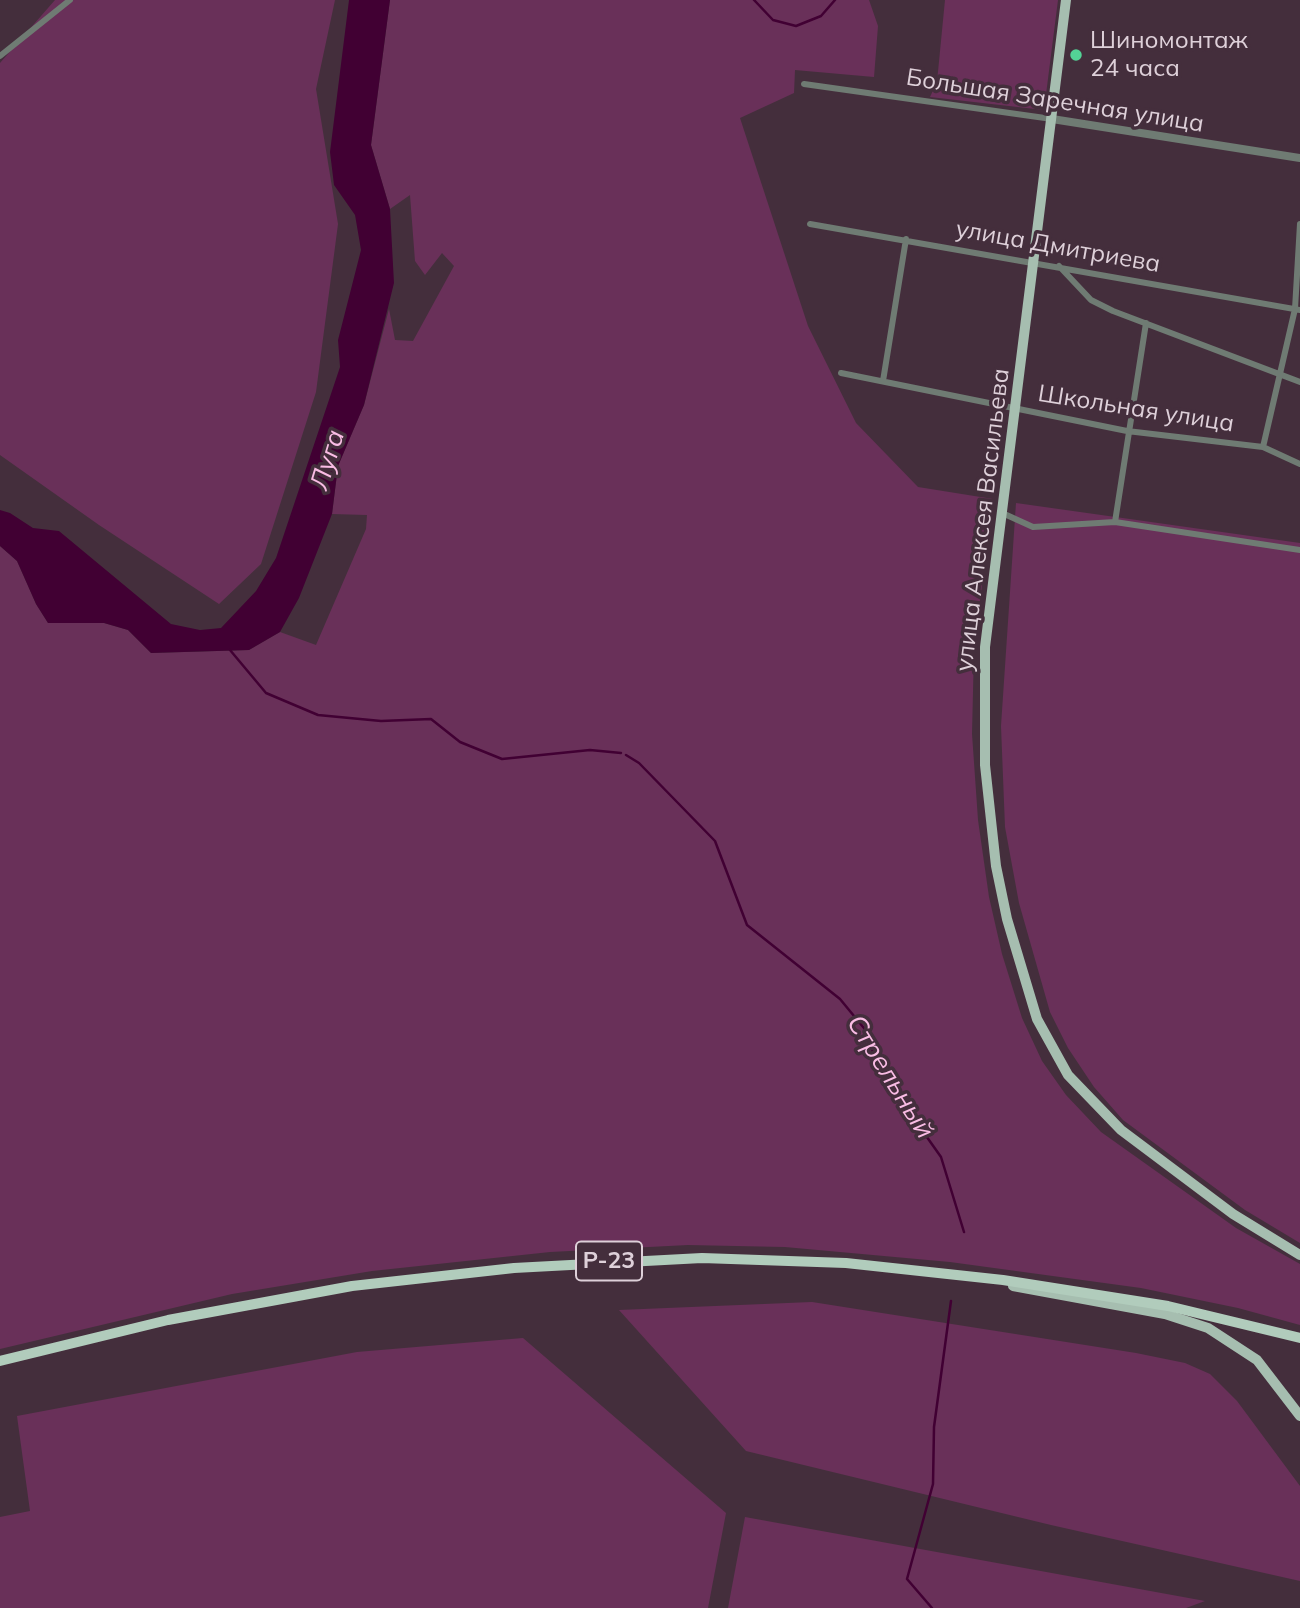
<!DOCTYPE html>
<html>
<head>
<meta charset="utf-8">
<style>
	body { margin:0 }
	canvas { display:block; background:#442e3c }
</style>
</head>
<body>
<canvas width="1300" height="1608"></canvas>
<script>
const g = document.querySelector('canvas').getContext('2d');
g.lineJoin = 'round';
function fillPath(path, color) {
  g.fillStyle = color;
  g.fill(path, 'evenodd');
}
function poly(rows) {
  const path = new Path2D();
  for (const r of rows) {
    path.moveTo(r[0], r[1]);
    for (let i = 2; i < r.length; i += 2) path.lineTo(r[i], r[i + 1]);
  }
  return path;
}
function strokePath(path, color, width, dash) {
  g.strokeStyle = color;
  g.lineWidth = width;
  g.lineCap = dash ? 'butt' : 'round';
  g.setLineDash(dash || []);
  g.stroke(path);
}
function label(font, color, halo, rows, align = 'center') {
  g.font = font + ' Mulish,sans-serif';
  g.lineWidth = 7;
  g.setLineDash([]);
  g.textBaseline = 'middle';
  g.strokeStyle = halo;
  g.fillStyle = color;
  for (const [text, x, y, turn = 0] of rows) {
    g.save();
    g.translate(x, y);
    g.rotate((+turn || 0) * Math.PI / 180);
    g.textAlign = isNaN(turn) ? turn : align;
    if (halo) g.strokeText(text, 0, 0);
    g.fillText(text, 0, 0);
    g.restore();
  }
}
const green = poly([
	[55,0,335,0,316,89,338,224,316,392,261,564,219,604,99,525,0,455,0,63],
	[390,0,869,0,878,26,874,77,795,70,794,93,740,118,808,326,856,423,918,487,993,499,974,648,972,734,978,820,989,897,1002,954,1022,1018,1042,1061,1066,1095,1101,1132,1236,1228,1300,1264,1300,1325,1238,1308,1141,1288,950,1262,785,1247,688,1245,550,1252,372,1271,232,1294,0,1349,0,546,17,561,36,604,48,623,104,623,128,630,151,653,249,650,280,632,316,645,366,529,367,515,332,514,338,466,364,405,389,309,395,340,413,341,454,266,442,253,425,275,415,261,410,195,390,209,371,145],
	[945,0,1058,0,1044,110,930,97,937,82],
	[1016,503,1300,543,1300,1243,1245,1210,1123,1120,1094,1087,1068,1048,1050,1012,1019,903,1005,827,1001,726],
	[812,1302,1136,1353,1185,1363,1210,1374,1237,1401,1300,1486,1300,1581,1051,1525,746,1451,619,1310],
	[523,1338,726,1513,708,1608,0,1608,0,1517,30,1511,17,1416,357,1352],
	[745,1517,1205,1601,1186,1608,728,1608]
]);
const water = poly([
	[349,0,390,0,371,145,390,209,394,283,364,405,338,466,332,514,299,598,280,632,249,650,151,653,128,630,104,623,48,623,36,604,17,561,0,546,0,510,10,513,33,528,59,531,171,624,200,630,221,628,256,591,276,558,340,367,338,340,361,250,355,215,334,185,330,152]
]);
const stream = poly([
	[754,0,773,20,796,26,821,16,835,0],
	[230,650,266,693,318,715,381,721,431,719,460,742,502,759,590,750,621,753],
	[626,755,639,763,715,841,747,925,840,999,868,1033,876,1065,941,1157,964,1232],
	[932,1608,907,1579,933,1484,934,1427,951,1301]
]);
const minor = poly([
	[0,56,70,0],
	[804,84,1052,119],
	[810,224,1300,310],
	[1059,266,1091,300,1113,311,1300,382],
	[841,373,1127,431,1263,447,1300,464],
	[883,381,906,239],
	[1263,447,1295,309,1300,224],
	[1000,512,1033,527,1115,522,1300,550],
	[1115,522,1146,323]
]);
const tertiary = poly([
	[1052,119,1300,158]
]);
const primary = poly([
	[1066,0,985,647,985,765,996,866,1007,919,1037,1019,1068,1075,1121,1130,1233,1214,1300,1255],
	[1013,1286,1165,1314,1208,1328,1257,1360,1300,1416]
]);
const trunk = poly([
	[0,1361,168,1320,352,1286,514,1268,702,1258,846,1263,1003,1280,1168,1306,1300,1338]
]);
const markers = [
	[1076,55,7,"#53d396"]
];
const shields = [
	[609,1261,66]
];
const shieldNames = [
	["Р-23",609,1261]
];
const poiNames = [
	["Шиномонтаж",1090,41],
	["24 часа",1090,69]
];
const streetNames = [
	["Большая Заречная улица",1055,101,9],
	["улица Дмитриева",1058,247,10],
	["Школьная улица",1136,409,9],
	["улица Алексея Васильева",983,520,-83]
];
const waterNames = [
	["Луга",328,460,-73],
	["Стрельный",890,1077,58]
];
fillPath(green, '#693059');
fillPath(water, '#410033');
strokePath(stream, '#410033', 2.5);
strokePath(minor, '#6f7b73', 6);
strokePath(tertiary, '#6f7b73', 8);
strokePath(primary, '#a6beb0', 10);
strokePath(trunk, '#b1ccbc', 10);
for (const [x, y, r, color] of markers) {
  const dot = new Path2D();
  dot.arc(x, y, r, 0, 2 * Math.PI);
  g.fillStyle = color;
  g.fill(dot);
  strokePath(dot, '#442e3c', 2.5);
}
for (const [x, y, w] of shields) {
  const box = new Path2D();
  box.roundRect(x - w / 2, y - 19.5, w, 39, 5);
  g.fillStyle = '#442e3c';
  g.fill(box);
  strokePath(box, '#ded0d9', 2);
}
label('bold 23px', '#ded0d9', null, shieldNames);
label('24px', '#ded0d9', '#442e3c', poiNames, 'left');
label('24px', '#ded0d9', '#442e3c', streetNames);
label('italic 26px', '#f9bce4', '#442e3c', waterNames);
</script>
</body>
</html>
